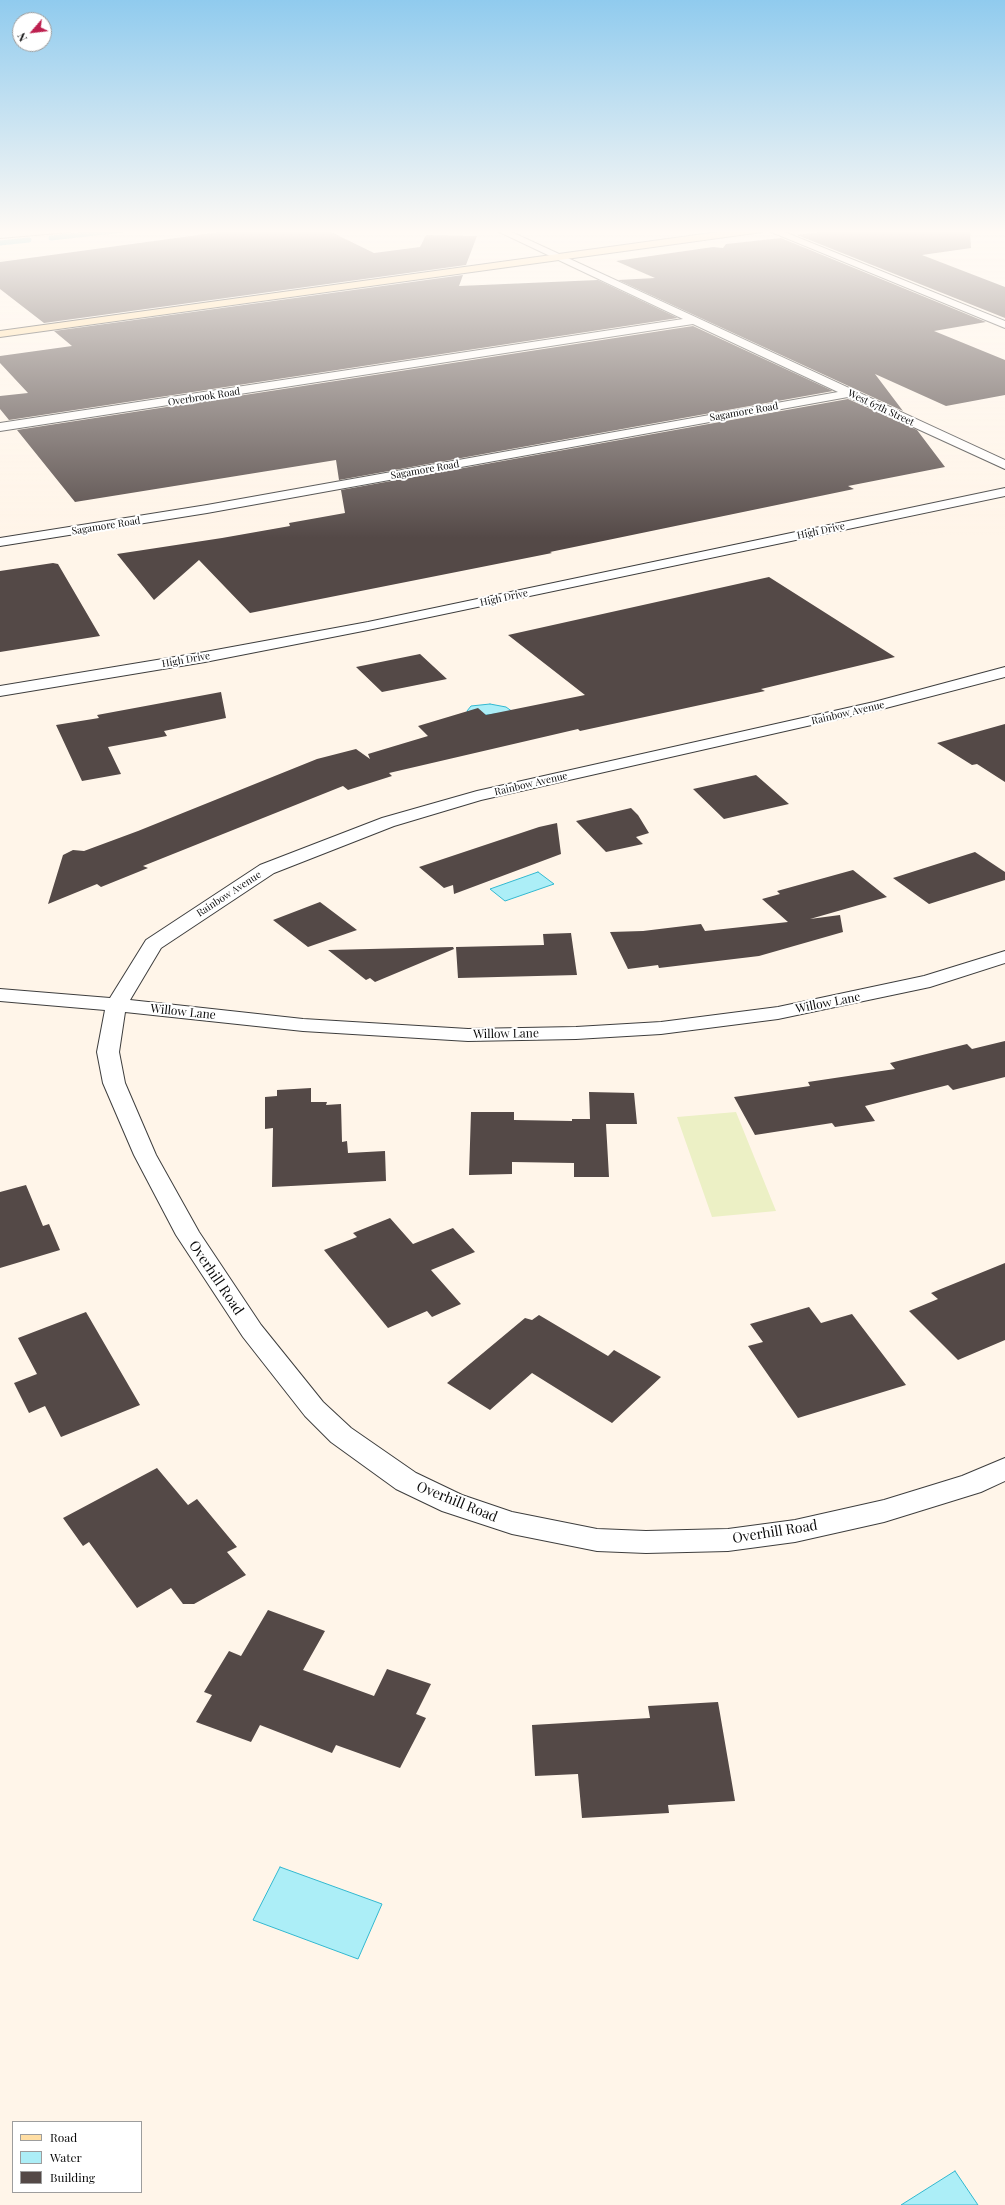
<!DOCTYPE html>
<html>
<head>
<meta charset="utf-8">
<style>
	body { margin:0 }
	#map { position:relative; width:1005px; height:2205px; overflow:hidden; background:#fff5e9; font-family:"Playfair Display",serif }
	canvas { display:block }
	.legend { position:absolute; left:12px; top:2121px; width:130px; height:72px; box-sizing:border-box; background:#fff; border:1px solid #9d9d9d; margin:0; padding:5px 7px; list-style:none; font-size:12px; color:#0b0b0b }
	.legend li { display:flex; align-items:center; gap:8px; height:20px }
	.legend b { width:20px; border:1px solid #9d9d9d }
	.north { position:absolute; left:12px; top:12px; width:40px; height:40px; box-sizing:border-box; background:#fff; border:1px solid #9d9d9d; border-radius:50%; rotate:242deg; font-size:11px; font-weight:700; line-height:16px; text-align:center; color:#0b0b0b }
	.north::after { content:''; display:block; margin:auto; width:14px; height:18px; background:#bd204f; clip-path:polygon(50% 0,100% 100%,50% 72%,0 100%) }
</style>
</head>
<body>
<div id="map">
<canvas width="1005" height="2205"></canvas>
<ul class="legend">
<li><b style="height:5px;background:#ffdea4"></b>Road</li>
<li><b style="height:11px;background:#aceef7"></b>Water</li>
<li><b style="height:11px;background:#544947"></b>Building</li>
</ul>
<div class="north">N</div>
</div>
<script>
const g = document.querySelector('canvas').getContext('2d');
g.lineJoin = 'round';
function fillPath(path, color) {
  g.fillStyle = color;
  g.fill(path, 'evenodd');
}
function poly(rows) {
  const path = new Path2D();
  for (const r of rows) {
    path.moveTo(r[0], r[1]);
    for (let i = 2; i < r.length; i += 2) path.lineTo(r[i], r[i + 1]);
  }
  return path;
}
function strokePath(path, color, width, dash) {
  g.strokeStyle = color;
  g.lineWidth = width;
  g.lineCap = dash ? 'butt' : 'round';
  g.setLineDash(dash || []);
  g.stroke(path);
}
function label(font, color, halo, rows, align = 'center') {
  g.font = font + ' "Playfair Display",serif';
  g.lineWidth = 4;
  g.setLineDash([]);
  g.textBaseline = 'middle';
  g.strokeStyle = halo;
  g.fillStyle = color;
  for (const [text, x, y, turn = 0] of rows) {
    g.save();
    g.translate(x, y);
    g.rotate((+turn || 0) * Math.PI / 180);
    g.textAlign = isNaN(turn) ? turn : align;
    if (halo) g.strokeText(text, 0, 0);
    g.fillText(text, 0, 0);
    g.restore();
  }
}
const pitch = poly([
	[736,1112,776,1211,712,1217,677,1117]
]);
const water = poly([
	[490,704,506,707,513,712,478,716,468,713,467,711,471,706,490,704],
	[538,872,554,884,505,901,490,889,538,872],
	[280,1867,382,1904,358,1959,253,1920,280,1867],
	[955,2171,978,2205,901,2205,955,2171]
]);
const stream = poly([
	[51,238,132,229],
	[0,243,29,240]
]);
const building = poly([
	[242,229,325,229,374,253,420,247,426,235,477,236,466,265,44,323,0,289,0,262],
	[829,229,970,229,971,248,922,255,1005,287,1005,318,797,235,829,231],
	[781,238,986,322,934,331,1005,360,1005,395,946,406,875,374,903,411,618,280,655,278,616,261,713,247,723,248,726,244],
	[463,275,459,286,598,280,678,318,9,420,0,409,0,396,28,393,0,363,0,356,72,346,54,331],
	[693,326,833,391,339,480,336,460,75,502,17,430],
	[848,399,917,430,945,467,848,486,854,489,550,552,552,553,250,613,199,560,154,600,117,554,222,538,290,526,289,523,345,513,341,490],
	[53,563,58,564,100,636,0,652,0,571],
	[769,577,895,657,761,689,765,691,580,731,578,729,389,773,392,776,348,790,343,786,143,866,148,868,101,887,97,884,48,904,63,855,73,850,84,851,138,831,317,759,356,749,370,759,368,754,428,736,418,726,478,708,486,715,585,695,508,635],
	[420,654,447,679,382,692,356,667],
	[221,692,226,718,164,731,167,736,108,747,121,774,82,781,56,725,99,718,97,715],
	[1005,724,1005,782,977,764,972,765,937,743],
	[756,775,789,804,724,819,693,789],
	[631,808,638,815,649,833,636,837,643,844,606,852,576,821],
	[557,823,561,854,454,894,453,885,444,888,419,867,539,827],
	[975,852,1005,872,1005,880,929,904,893,878],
	[853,870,887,897,810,919,840,915,843,932,759,956,659,968,658,965,628,969,610,932,643,931,701,924,705,931,788,922,762,899,780,894,777,891],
	[320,902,357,930,308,947,273,920],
	[571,933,577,975,458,978,456,947,544,945,543,934],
	[453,947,454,949,375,982,370,978,366,980,328,950],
	[1005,1041,1005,1077,953,1090,948,1085,865,1106,875,1121,835,1127,832,1123,755,1135,734,1097,810,1086,808,1082,895,1069,890,1063,967,1044,972,1049],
	[311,1088,311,1102,327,1102,326,1105,341,1104,342,1142,347,1141,348,1153,385,1151,386,1181,272,1187,273,1128,265,1129,265,1097,277,1096,277,1090],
	[589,1092,634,1093,637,1124,606,1124,609,1177,574,1177,574,1163,512,1162,512,1174,469,1175,471,1112,514,1112,514,1120,572,1121,572,1119,590,1119],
	[26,1185,43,1226,49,1224,60,1250,0,1268,0,1192],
	[390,1218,413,1244,453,1228,475,1252,431,1270,461,1304,432,1317,427,1311,388,1328,324,1250,357,1237,353,1233],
	[1005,1263,1005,1340,958,1360,909,1311,938,1299,931,1293],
	[809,1307,821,1323,852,1314,906,1385,798,1418,748,1346,763,1342,750,1324],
	[86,1312,140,1405,61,1437,45,1406,29,1413,14,1383,37,1374,18,1338],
	[539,1315,608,1356,614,1350,661,1377,612,1423,532,1373,490,1410,447,1383,525,1318,532,1320],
	[157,1468,188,1505,197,1499,237,1547,227,1552,246,1575,194,1604,183,1604,171,1588,137,1608,89,1542,83,1546,63,1518],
	[268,1610,325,1631,303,1670,374,1696,387,1669,431,1684,416,1714,426,1718,400,1768,336,1745,332,1753,260,1725,251,1742,196,1722,212,1695,204,1692,229,1651,241,1656],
	[718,1702,735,1801,668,1805,669,1813,582,1818,578,1774,535,1776,532,1725,650,1718,648,1706]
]);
const minor = poly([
	[35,229,74,229,70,232,0,238,0,232,35,229],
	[493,229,505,229,1005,460,1005,469,848,397,207,513,0,546,0,538,207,505,838,392,693,324,0,431,0,423,683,319,493,229],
	[764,229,777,229,1005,321,1005,328,764,229],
	[1005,488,1005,496,368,630,205,662,0,696,0,686,205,652,368,622,1005,488],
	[1005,667,1005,677,882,709,481,800,394,826,274,873,161,948,130,1000,303,1019,468,1029,576,1027,661,1022,778,1007,924,976,1005,951,1005,963,930,987,778,1019,661,1034,576,1039,468,1041,303,1031,125,1012,119,1052,125,1083,156,1155,199,1232,261,1325,323,1402,351,1428,416,1473,462,1495,512,1512,597,1529,646,1531,728,1529,795,1520,884,1500,962,1476,1005,1458,1005,1481,981,1492,884,1522,795,1542,728,1551,646,1553,597,1551,512,1534,442,1511,396,1489,331,1442,305,1416,243,1337,176,1235,134,1155,103,1083,97,1052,105,1010,0,1001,0,989,110,998,146,940,260,865,382,818,477,791,874,702,1005,667]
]);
const secondary = poly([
	[740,229,766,229,762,232,0,337,0,331,740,229]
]);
const farStreetnames = [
	["Overbrook Road",204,397,-9],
	["West 67th Street",881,408,25],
	["Sagamore Road",744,412,-10],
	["Sagamore Road",425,470,-10],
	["Sagamore Road",106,526,-9],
	["High Drive",821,531,-12],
	["High Drive",504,598,-12],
	["High Drive",186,660,-10],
	["Rainbow Avenue",848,713,-13],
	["Rainbow Avenue",531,784,-13],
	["Rainbow Avenue",229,894,-33]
];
const streetNames = [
	["Willow Lane",828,1003,-11],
	["Willow Lane",183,1012,6],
	["Willow Lane",506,1034,-1]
];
const nearStreetnames = [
	["Overhill Road",216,1278,56],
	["Overhill Road",457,1502,22],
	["Overhill Road",775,1532,-9]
];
fillPath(pitch, '#ecf0c5');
fillPath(water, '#aceef7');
strokePath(water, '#32b8d0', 1);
strokePath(stream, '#32b8d0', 5);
fillPath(building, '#544947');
strokePath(minor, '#3e3e3e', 2);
strokePath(secondary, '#2d2d2d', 2);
fillPath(minor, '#fff');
fillPath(secondary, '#ffdea4');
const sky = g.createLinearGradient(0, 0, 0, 538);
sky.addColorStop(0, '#90cbee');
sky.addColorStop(0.43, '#fffaf5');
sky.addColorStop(1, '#fffaf500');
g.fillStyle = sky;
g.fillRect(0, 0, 1005, 538);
label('10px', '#0b0b0b', '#fff', farStreetnames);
label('12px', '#0b0b0b', '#fff', streetNames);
label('14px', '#0b0b0b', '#fff', nearStreetnames);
</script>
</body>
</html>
